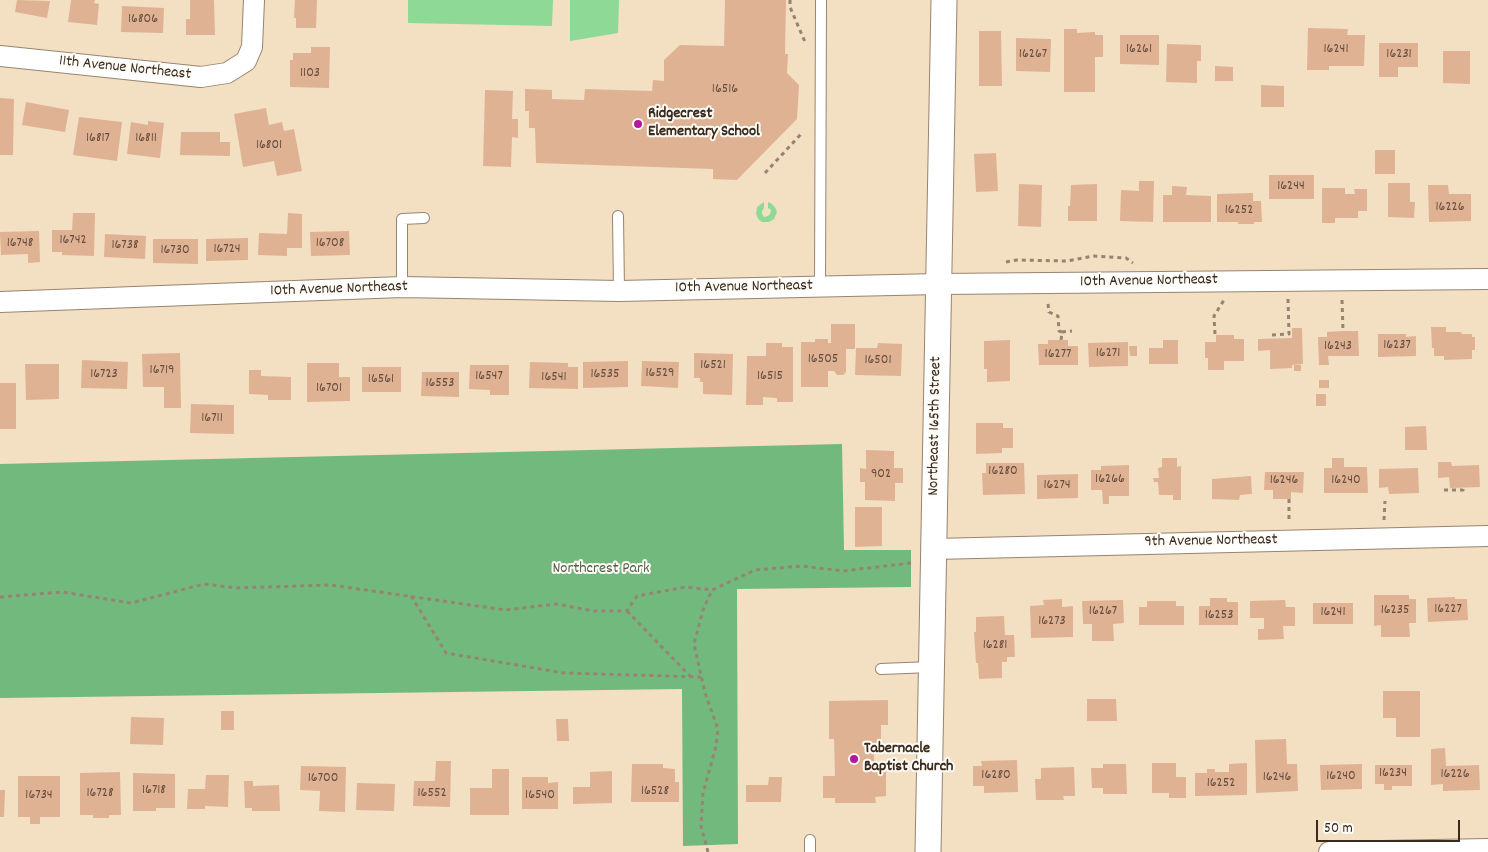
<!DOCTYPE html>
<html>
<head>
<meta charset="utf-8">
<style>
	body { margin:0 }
	#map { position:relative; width:1488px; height:852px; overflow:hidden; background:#f3dfc2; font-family:Dekko,sans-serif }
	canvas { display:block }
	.scale { position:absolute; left:1316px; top:820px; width:144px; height:22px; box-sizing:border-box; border:2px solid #3b2a1e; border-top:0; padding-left:6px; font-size:15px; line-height:18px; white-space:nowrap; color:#3b2a1e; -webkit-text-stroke:4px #fdfcf7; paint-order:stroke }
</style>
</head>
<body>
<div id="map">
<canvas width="1488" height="852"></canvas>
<div class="scale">50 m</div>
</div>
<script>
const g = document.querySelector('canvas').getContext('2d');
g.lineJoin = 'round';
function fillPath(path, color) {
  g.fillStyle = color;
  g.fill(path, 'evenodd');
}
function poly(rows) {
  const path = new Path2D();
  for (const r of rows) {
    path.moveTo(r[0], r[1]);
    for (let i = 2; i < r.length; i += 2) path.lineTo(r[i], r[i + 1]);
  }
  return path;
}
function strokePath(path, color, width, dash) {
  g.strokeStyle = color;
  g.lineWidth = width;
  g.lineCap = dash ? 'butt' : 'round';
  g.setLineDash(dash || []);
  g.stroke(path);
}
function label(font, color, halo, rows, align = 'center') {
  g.font = font + ' Dekko,sans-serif';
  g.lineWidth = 4;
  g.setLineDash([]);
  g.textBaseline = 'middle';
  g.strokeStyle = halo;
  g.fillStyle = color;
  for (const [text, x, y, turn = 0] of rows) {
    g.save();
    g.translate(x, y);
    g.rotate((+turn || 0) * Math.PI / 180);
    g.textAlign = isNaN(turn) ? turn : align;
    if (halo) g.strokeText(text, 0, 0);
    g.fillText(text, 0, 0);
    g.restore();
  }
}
const green = poly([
	[408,0,553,0,552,26,408,23],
	[570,0,619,0,618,33,570,41],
	[764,202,764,208,762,211,762,214,764,217,768,216,770,214,771,210,768,208,768,202,772,204,776,209,777,212,774,219,769,222,762,222,759,220,756,214,757,207]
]);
const forest = poly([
	[842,444,844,550,911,550,911,587,737,589,738,844,683,846,682,689,0,698,0,464]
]);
const building = poly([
	[17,0,50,1,47,18,15,12],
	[71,0,95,0,94,3,99,4,97,25,68,22],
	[190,0,214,0,215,35,186,35,186,19,190,19],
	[295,0,317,0,316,28,296,28,296,18,294,18],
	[725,0,786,0,785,54,788,54,787,73,799,85,797,119,737,180,713,179,713,169,536,163,535,128,529,128,529,111,525,111,525,89,552,90,552,99,584,100,585,89,652,91,653,80,664,81,664,60,680,45,724,46],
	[122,6,164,8,163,33,121,32],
	[1308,28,1348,29,1347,35,1365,35,1364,66,1329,66,1329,70,1307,70],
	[1064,29,1077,29,1077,33,1095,32,1095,35,1103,35,1103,57,1095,57,1095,92,1064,92],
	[979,31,1001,31,1002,86,979,86],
	[1120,35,1159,35,1159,65,1120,64],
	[1016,38,1051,39,1050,72,1016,71],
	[1379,43,1418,43,1418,67,1398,67,1398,77,1379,77],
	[1167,44,1201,45,1201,61,1197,61,1197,83,1166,82],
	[311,47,330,47,329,88,290,87,290,60,293,60,293,53,311,53],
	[1443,51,1470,51,1470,84,1443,83],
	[1215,66,1233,67,1233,81,1215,81],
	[1261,85,1284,86,1284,107,1261,107],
	[485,90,513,91,512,119,518,119,518,138,512,137,511,167,483,166],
	[0,98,14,99,13,155,0,155],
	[26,102,69,110,65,132,22,125],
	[266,108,269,125,282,122,284,131,294,129,302,171,277,176,274,161,243,167,234,114],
	[79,117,122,122,117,161,73,155],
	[148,121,164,123,160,158,127,154,131,122,148,125],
	[181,132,220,132,220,142,230,142,230,156,180,155],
	[1375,150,1395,150,1395,174,1375,174],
	[996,153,998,191,976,192,974,154],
	[1269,175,1314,175,1314,199,1269,199],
	[1139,181,1154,181,1153,222,1120,221,1121,190,1139,191],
	[1388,183,1410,183,1410,202,1415,202,1414,218,1388,217],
	[1019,184,1042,185,1041,227,1018,226],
	[1097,184,1097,221,1068,221,1068,206,1070,206,1071,185],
	[1428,185,1448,185,1449,194,1471,194,1471,221,1429,222],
	[1172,186,1187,187,1186,195,1211,196,1211,222,1163,222,1163,195,1172,195],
	[1322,188,1345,188,1345,194,1355,194,1354,189,1367,189,1367,211,1358,211,1358,218,1335,218,1335,223,1322,223],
	[1253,193,1253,201,1261,201,1262,222,1254,222,1254,224,1238,224,1238,222,1217,222,1217,194],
	[73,213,95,213,94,256,62,255,62,252,52,252,52,230,72,230],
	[288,213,302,214,302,248,287,248,287,256,258,255,259,233,287,234],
	[39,231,40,262,28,263,28,254,1,255,0,232],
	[349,231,350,255,311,256,310,232],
	[105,234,146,236,145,259,104,257],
	[248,238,248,260,206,261,206,239],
	[153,239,198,239,198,264,153,263],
	[831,324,855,324,855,349,846,349,846,372,843,375,837,375,834,371,828,371,828,387,801,387,801,342,815,342,815,339,828,339,828,343,831,343],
	[1431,327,1446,327,1446,332,1461,332,1462,334,1472,334,1472,337,1475,337,1475,350,1472,350,1472,359,1444,360,1444,356,1434,356,1434,348,1432,348],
	[1292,328,1302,328,1303,364,1292,365,1292,368,1270,369,1270,350,1258,351,1258,339,1292,338],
	[1343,331,1358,331,1359,356,1328,356,1329,365,1319,365,1318,337,1327,337,1327,332],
	[1378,334,1406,334,1406,337,1416,336,1416,356,1378,357],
	[1216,335,1234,335,1234,339,1244,339,1244,361,1224,361,1224,370,1208,370,1208,358,1205,358,1205,342,1216,342],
	[1010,340,1010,381,987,382,987,369,984,369,984,341],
	[1048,340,1068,340,1068,346,1078,346,1078,365,1039,365,1038,344,1048,344],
	[1163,340,1178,340,1178,364,1149,364,1149,348,1163,348],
	[1128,342,1128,366,1089,367,1088,343],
	[766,343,782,343,782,347,793,347,793,402,777,402,777,398,763,397,763,405,746,405,747,356,766,356],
	[878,343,902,344,901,376,855,375,856,348,877,348],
	[1129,346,1137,346,1137,356,1130,356],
	[180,353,181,408,164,408,164,387,143,387,142,354],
	[694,353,733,354,732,395,703,394,703,382,700,382,700,378,694,378],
	[82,360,128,362,127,389,81,388],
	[628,361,628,387,583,388,583,362],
	[642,361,679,362,678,388,641,386],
	[530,362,568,363,568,367,578,367,578,389,529,388],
	[307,363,339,363,339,377,350,377,350,401,307,402],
	[25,364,59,364,59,399,26,400],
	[470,365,509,365,509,395,490,395,490,390,469,389],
	[1294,365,1301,365,1301,371,1294,371],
	[362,367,401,367,401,392,362,392],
	[249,370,261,370,261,376,291,377,291,400,268,400,268,395,249,394],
	[422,372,459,372,459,397,421,396],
	[1319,380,1329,380,1329,388,1319,388],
	[0,383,16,383,16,429,0,429],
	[1316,394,1326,394,1326,406,1316,406],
	[191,404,234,405,234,434,190,433],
	[976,423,1003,423,1003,428,1013,428,1013,448,1002,448,1002,453,976,454],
	[1426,426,1427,450,1405,450,1405,427],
	[866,450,894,451,894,468,903,468,903,483,895,483,895,501,865,500,865,482,860,482,860,468,866,469],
	[1162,458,1177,458,1177,467,1181,466,1181,500,1173,500,1173,495,1159,495,1158,482,1154,482,1153,478,1159,478,1158,468,1162,467],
	[1332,458,1344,458,1344,467,1367,467,1368,493,1324,493,1324,468,1332,468],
	[1438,462,1451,462,1452,466,1479,465,1480,487,1450,488,1449,477,1438,478],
	[986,463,1024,463,1025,494,983,495,982,473,986,473],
	[1129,465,1129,496,1109,496,1109,504,1103,504,1102,490,1091,490,1091,470,1101,470,1101,466],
	[1418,468,1419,493,1389,494,1388,487,1379,488,1379,469],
	[1265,472,1304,472,1303,493,1291,492,1291,499,1273,499,1273,490,1264,490],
	[1078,474,1078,498,1037,499,1037,475],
	[1251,476,1252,494,1240,495,1239,500,1212,499,1212,479],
	[855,507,882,507,882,546,855,547],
	[1374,595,1409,595,1409,599,1416,599,1416,623,1409,623,1410,637,1381,637,1381,625,1374,626],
	[1455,597,1455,599,1467,599,1468,620,1428,622,1427,598],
	[1210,598,1227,598,1227,602,1238,602,1238,625,1199,625,1199,606,1210,606],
	[1062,599,1062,607,1073,606,1073,637,1031,638,1030,606,1044,605,1043,600],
	[1123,600,1124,623,1113,624,1114,641,1092,641,1092,624,1083,624,1082,601],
	[1285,600,1286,607,1295,607,1295,626,1283,626,1284,639,1258,640,1258,629,1264,629,1264,618,1250,618,1250,601],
	[1147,601,1176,601,1176,606,1184,606,1184,625,1139,625,1139,607,1147,607],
	[1313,603,1353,603,1353,624,1313,624],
	[1004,616,1005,635,1014,635,1015,657,1007,657,1007,662,1002,662,1002,678,979,679,978,663,976,663,974,632,976,632,976,617],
	[1383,691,1420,691,1420,737,1396,737,1396,718,1383,718],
	[1087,699,1116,699,1117,721,1087,721],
	[888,700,888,725,881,725,881,746,874,746,874,772,886,772,886,796,875,797,876,803,835,803,835,798,823,798,823,776,835,776,834,739,829,739,829,701],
	[221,711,234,711,234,730,221,730],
	[131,717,164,718,163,745,130,744],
	[556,719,568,719,569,741,557,741],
	[1286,739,1287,764,1297,764,1298,791,1256,793,1255,740],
	[1445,748,1446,766,1479,765,1480,790,1443,791,1443,784,1431,785,1431,749],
	[1017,760,1018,792,984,793,984,786,973,786,973,766,982,766,981,761],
	[436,761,451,761,450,807,413,806,414,781,435,781],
	[1152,763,1176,763,1176,777,1186,777,1186,798,1169,798,1169,793,1152,793],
	[1247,763,1247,795,1195,796,1195,773,1207,773,1207,769,1215,769,1215,772,1229,772,1229,764],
	[632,764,663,764,663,768,675,769,675,782,679,782,679,802,631,802],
	[1103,764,1126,764,1127,794,1103,794,1103,788,1092,788,1091,768,1103,768],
	[1362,764,1362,789,1321,790,1320,765],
	[1375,765,1412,765,1412,786,1392,786,1392,790,1384,790,1384,784,1375,784],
	[301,766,346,767,345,812,319,811,320,791,300,790],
	[1074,767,1075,796,1063,796,1064,800,1036,800,1035,779,1041,779,1041,768],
	[492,769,509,769,509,815,470,815,470,788,492,788],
	[612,771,612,803,573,804,573,787,590,787,590,772],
	[120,772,121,815,109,815,109,818,93,818,93,815,80,815,80,773],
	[133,773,175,774,175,808,156,808,156,811,133,811],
	[206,775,229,775,228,807,205,806,205,809,187,809,188,789,205,789],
	[18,776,60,776,60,817,40,817,40,824,30,824,30,817,18,817],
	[522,777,548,777,548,783,558,782,558,809,522,809],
	[769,777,782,777,781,802,746,802,746,785,768,785],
	[244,781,253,781,253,786,279,785,280,811,252,811,252,808,245,808],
	[357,783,395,784,394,811,356,810],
	[0,790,5,790,4,817,0,817]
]);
const path = poly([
	[790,0,790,7,805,42],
	[765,173,802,133],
	[1006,262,1017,260,1067,261,1093,256,1126,258,1133,263],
	[1342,300,1343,331],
	[1048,304,1049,312,1058,316,1059,331,1062,332,1061,340],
	[1062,332,1072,331],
	[1215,334,1214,316,1224,300],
	[1272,335,1289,334,1288,299],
	[1444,490,1463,490,1463,488],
	[1289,499,1289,521],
	[1384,520,1385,501],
	[411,596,446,653,564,673,701,677],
	[0,597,62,592,131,603,204,584,236,588,331,585,505,610,556,604,594,611,627,611,637,596,686,587,712,590,755,570,802,566,843,571,911,563],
	[627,611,690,676],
	[708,852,701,826,703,793,716,746,718,729,705,693,694,644,703,610,712,590]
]);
const service = poly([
	[618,216,619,291],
	[820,286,821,0],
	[402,287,402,219,424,218],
	[881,669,931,667],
	[810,840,810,852]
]);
const minor = poly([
	[0,56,201,77,227,73,246,61,252,47,254,0],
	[0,302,402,287,619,291,939,284,1488,279],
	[934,549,1488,536],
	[1329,852,1488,849]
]);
const tertiary = poly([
	[928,852,944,0]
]);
const markers = [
	[638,124,5,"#b5179e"],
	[854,759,5,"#b5179e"]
];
const numberNames = [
	["16806",143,20],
	["16261",1139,50],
	["16241",1336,50],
	["16267",1033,55],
	["16231",1399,55],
	["1103",310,74],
	["16516",725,90],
	["16817",98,139],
	["16811",146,139],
	["16801",269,146],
	["16244",1291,187],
	["16226",1450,208],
	["16252",1239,211],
	["16742",73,241],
	["16748",20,244],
	["16708",330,244],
	["16738",125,246],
	["16724",227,250],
	["16730",175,251],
	["16237",1397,346],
	["16243",1338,347],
	["16271",1108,354],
	["16277",1058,355],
	["16505",823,360],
	["16501",878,361],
	["16521",713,366],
	["16719",162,371],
	["16529",660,374],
	["16723",104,375],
	["16535",605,375],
	["16547",489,377],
	["16515",770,377],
	["16541",554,378],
	["16561",381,380],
	["16553",440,384],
	["16701",329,389],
	["16711",212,419],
	["16280",1003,472],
	["902",881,475],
	["16266",1110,480],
	["16246",1284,481],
	["16240",1346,481],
	["16274",1057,486],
	["16227",1448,610],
	["16235",1395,611],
	["16267",1103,612],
	["16241",1333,613],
	["16253",1219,616],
	["16273",1052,622],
	["16281",995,646],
	["16234",1393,774],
	["16226",1455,775],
	["16280",996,776],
	["16240",1341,777],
	["16246",1277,778],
	["16700",323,779],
	["16252",1221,784],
	["16718",154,791],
	["16528",655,792],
	["16728",100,794],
	["16552",432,794],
	["16734",39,796],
	["16540",540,796]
];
const streetNames = [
	["11th Avenue Northeast",125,69,6],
	["10th Avenue Northeast",1149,282,-1],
	["10th Avenue Northeast",744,288,-1],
	["10th Avenue Northeast",339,290,-2],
	["Northeast 165th Street",936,426,-89],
	["9th Avenue Northeast",1211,542,-1]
];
const poiNames = [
	["Ridgecrest",648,115],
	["Elementary School",648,133],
	["Tabernacle",864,750],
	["Baptist Church",864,768]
];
const parkNames = [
	["Northcrest Park",601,570]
];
fillPath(green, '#8ed995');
fillPath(forest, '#72b97e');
fillPath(building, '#e0b294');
strokePath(service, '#978470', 12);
strokePath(minor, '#978470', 22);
strokePath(tertiary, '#978470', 27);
strokePath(path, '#978470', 3, [4, 4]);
strokePath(service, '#fff', 10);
strokePath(minor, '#fff', 20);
strokePath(tertiary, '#fff', 25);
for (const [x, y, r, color] of markers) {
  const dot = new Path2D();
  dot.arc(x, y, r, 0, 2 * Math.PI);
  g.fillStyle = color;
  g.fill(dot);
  strokePath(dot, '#fdfcf7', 2);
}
label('14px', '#644c3c', null, numberNames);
label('16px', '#3b2a1e', '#fdfcf7', streetNames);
label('bold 16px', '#3b2a1e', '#fdfcf7', poiNames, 'left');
label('16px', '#545f42', '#fdfcf7', parkNames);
</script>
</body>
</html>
